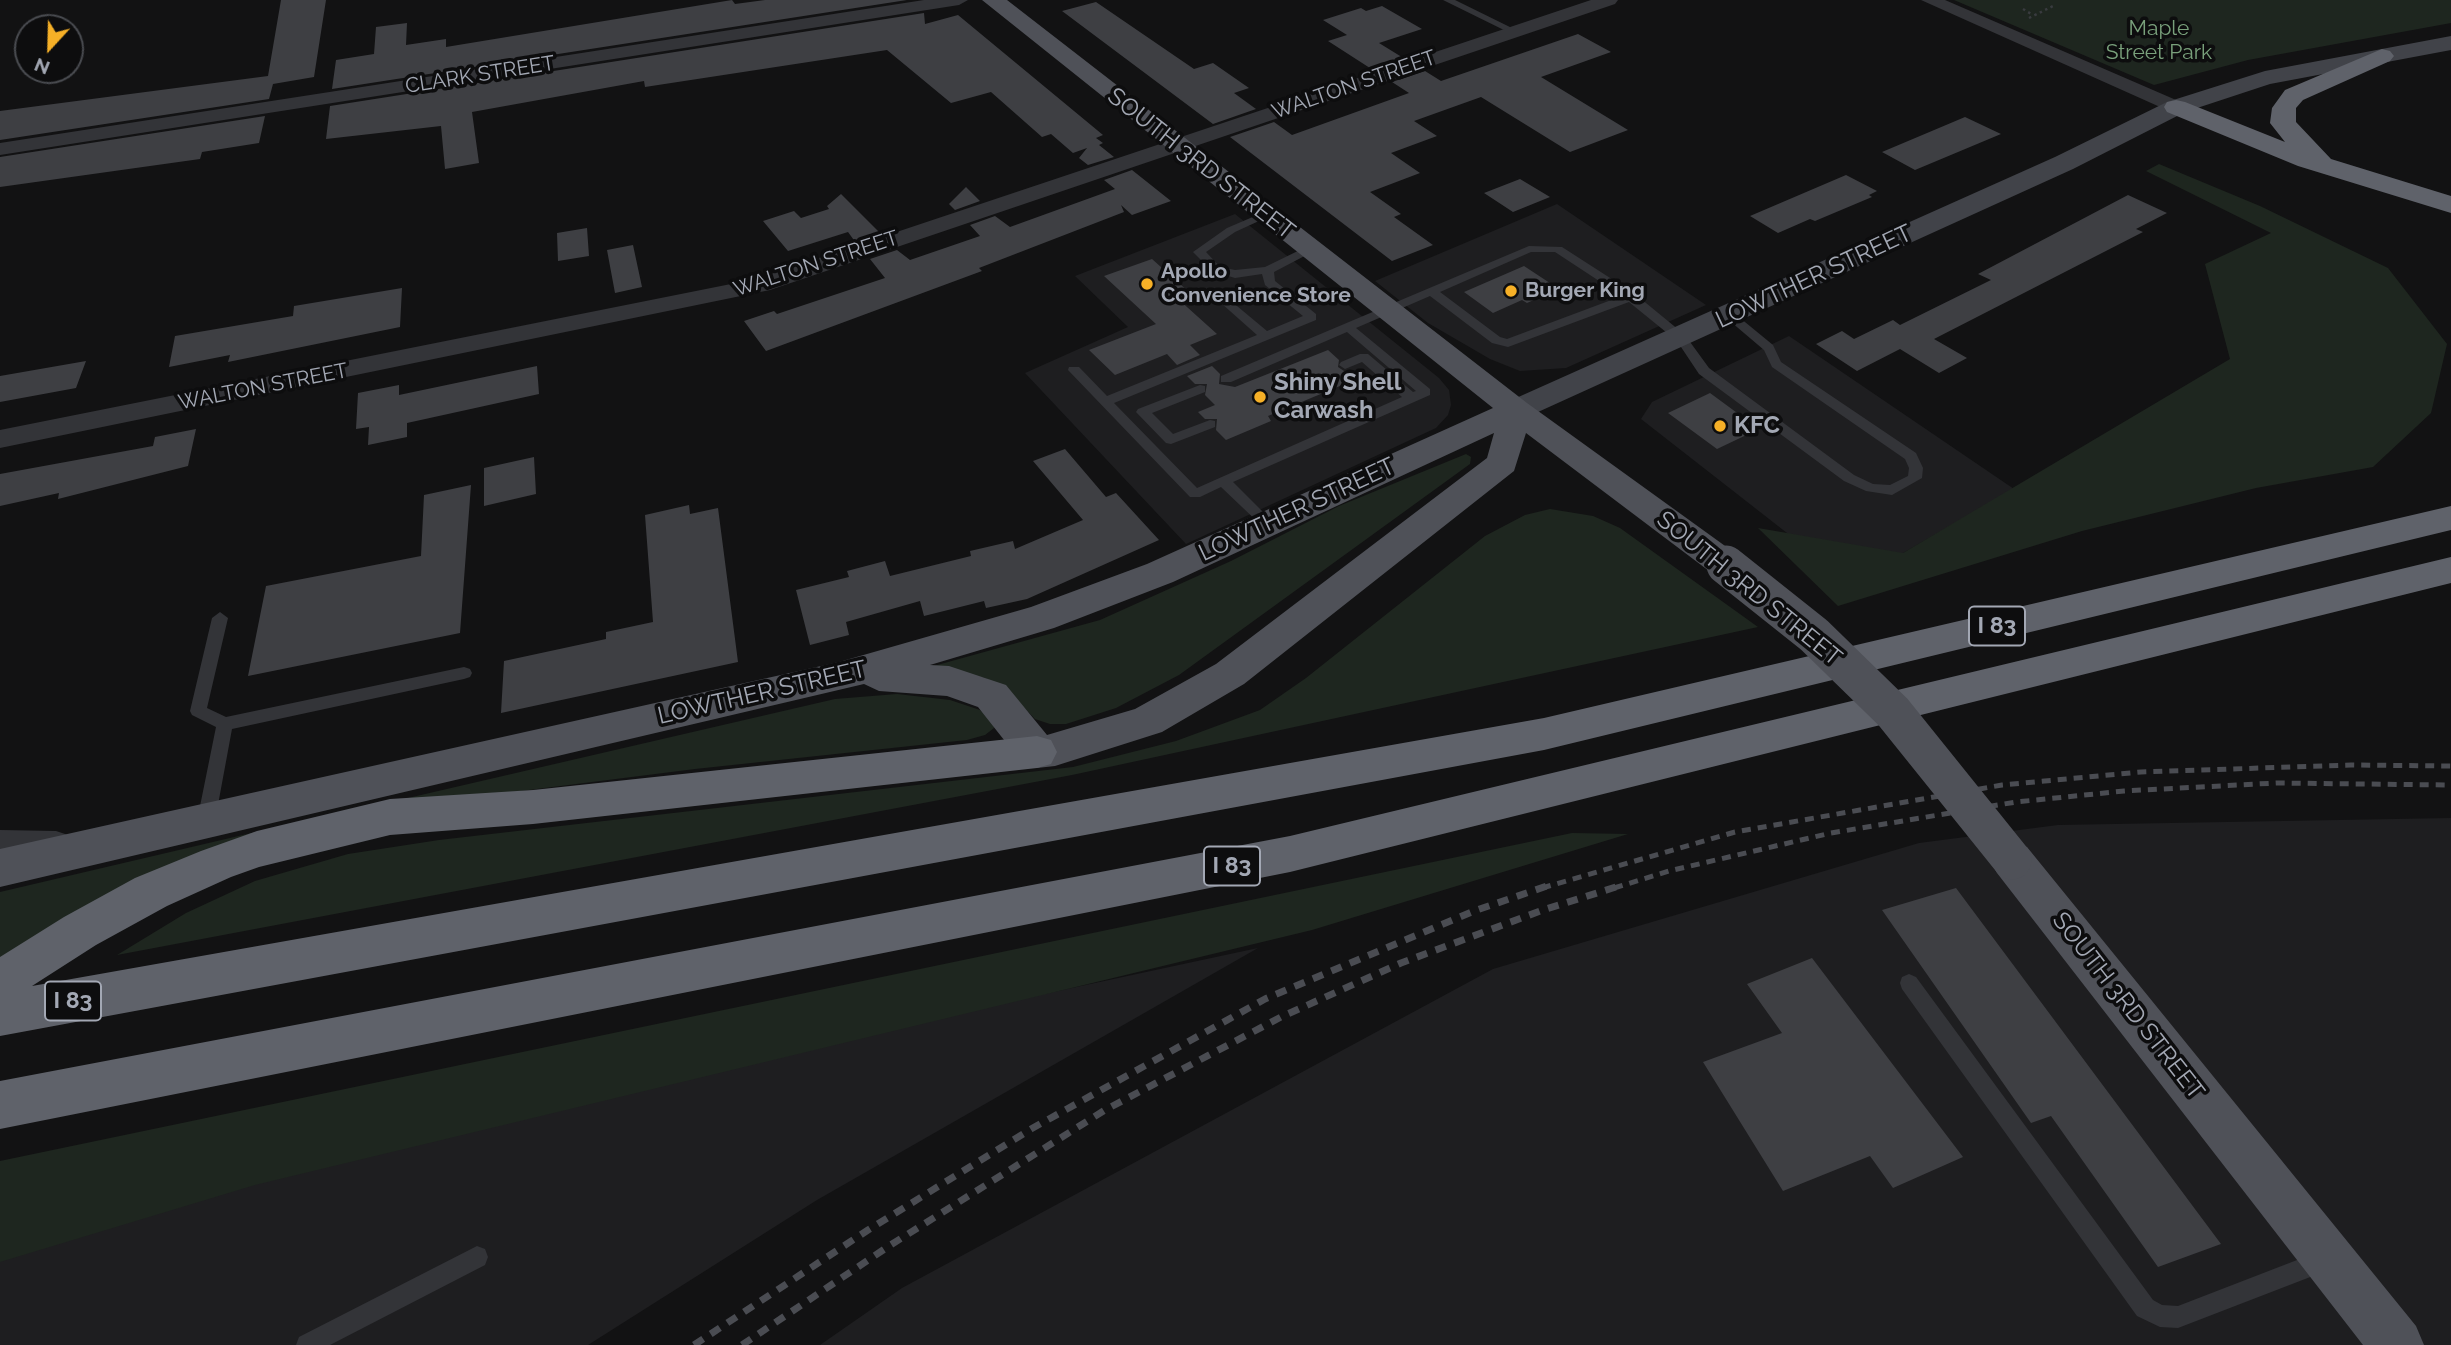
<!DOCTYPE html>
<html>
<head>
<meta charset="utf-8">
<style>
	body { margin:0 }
	#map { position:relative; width:2451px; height:1345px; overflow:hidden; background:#121213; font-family:Raleway,sans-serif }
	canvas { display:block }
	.north { position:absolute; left:14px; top:14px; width:70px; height:70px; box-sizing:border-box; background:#0d0d0e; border:2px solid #494b50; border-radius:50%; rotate:202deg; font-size:19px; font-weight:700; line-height:28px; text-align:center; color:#a3a8b4 }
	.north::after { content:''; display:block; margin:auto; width:24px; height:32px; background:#f6b027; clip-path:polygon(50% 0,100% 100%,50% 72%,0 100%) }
</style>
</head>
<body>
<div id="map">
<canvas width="2451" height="1345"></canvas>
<div class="north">N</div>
</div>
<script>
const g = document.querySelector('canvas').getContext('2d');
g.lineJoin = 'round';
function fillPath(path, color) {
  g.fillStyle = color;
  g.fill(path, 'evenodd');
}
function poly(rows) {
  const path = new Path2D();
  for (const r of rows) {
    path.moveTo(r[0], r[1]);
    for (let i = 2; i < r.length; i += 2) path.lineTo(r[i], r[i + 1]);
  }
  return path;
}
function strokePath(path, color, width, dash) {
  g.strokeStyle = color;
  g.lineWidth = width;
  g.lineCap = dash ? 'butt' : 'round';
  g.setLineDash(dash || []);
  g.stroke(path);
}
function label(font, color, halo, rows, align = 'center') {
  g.font = font + ' Raleway,sans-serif';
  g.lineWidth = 7;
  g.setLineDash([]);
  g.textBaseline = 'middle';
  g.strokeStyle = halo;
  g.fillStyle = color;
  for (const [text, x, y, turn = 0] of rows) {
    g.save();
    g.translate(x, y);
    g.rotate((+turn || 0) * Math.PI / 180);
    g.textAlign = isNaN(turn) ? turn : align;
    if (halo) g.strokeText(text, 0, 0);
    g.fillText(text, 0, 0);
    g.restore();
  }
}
const built = poly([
	[1557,204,1706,305,1566,368,1520,371,1490,359,1428,323,1375,281],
	[1235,214,1439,378,1449,390,1451,405,1448,415,1436,428,1186,544,1025,373,1128,327,1075,276],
	[1789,336,2014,489,1851,583,1641,419,1652,402],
	[2451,818,2451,1345,820,1345,902,1288,1493,969,1919,843,2058,825],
	[1258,948,817,1200,588,1345,0,1345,0,1218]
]);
const green = poly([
	[1954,0,2451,0,2451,23,2248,60,2154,85],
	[2159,164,2260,206,2388,268,2447,344,2431,413,2373,467,2256,488,2082,531,1838,606,1758,528,1903,553,2230,359,2205,264,2271,233,2146,171],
	[1466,454,1471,457,1470,464,1179,675,1116,708,1066,724,1050,724,1035,719,1006,689,985,678,930,667,1100,620,1231,561,1339,506],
	[1550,509,1593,516,1620,528,1758,627,1072,775,117,955,186,913,255,881,348,854,439,840,1073,767,1176,741,1260,710,1306,678,1485,536,1525,515],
	[897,694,950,700,980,710,993,721,994,728,985,735,967,740,695,769,339,814,835,699],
	[264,830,0,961,0,892],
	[1572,833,1628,834,1312,930,255,1185,0,1262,0,1161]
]);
const building = poly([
	[281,0,326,0,314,77,273,84,269,99,0,140,0,111,268,76],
	[732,0,735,4,765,0,907,0,332,89,336,60,374,54,376,27,407,23,406,45,446,39,446,47],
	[1096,2,1194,69,1213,63,1249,88,1234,93,1256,109,1213,124,1062,11],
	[1382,6,1422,29,1379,43,1405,59,1373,70,1328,41,1347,35,1323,20,1361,8,1366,11],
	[924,13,925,24,958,15,1103,135,1096,138,1103,143,1099,145,1114,157,1088,165,1079,158,1087,148,1073,153,1051,134,1042,137,991,92,951,103,887,50,645,87,644,81,472,112,479,163,445,169,441,126,326,139,330,106],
	[1578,34,1611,52,1541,77,1628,130,1570,152,1481,97,1414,121,1437,136,1391,153,1420,173,1370,192,1401,214,1394,217,1433,245,1392,261,1230,137,1274,122,1292,135,1409,93,1392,82,1425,71,1441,81],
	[265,116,259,143,202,152,200,159,0,187,0,157],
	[1965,117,2001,134,1915,170,1882,152],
	[1132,170,1171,201,1132,215,1121,205,1124,212,979,268,982,271,766,351,744,321,774,311,777,314,885,278,870,259,897,250,910,260,980,236,970,225,995,216,1010,227,1115,189,1104,180],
	[1846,175,1877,191,1869,195,1872,197,1815,221,1810,219,1778,233,1750,216],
	[1520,179,1550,197,1513,212,1484,193],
	[966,187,980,201,955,210,949,204],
	[841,194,881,234,856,243,848,232,788,251,763,221,794,211,801,218,829,209,827,206],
	[2128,195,2167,213,2136,229,2143,232,1934,339,1967,358,1939,373,1900,349,1857,371,1816,344,1842,331,1854,339,1893,320,1900,325,1991,280,1978,274],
	[587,228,589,256,558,261,557,233],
	[633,245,642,287,615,293,607,250],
	[1152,259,1190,293,1177,298,1217,334,1190,345,1200,355,1177,365,1167,354,1115,375,1089,350,1156,324,1104,276],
	[1524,266,1559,289,1527,303,1522,300,1493,313,1464,292],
	[402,288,400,327,228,362,230,355,169,367,175,336,293,316,294,306],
	[1328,350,1339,360,1338,367,1344,371,1350,370,1359,378,1268,416,1271,421,1226,440,1216,430,1217,419,1205,419,1198,412,1215,405,1205,395,1207,384,1195,384,1187,376,1212,366,1220,374,1219,384,1235,387],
	[86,361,76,388,0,402,0,376],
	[537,366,539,394,407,423,407,437,368,445,369,427,356,429,358,393,399,385,399,395],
	[1710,393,1759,429,1717,449,1668,413],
	[196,429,188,466,58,499,59,493,0,506,0,474,153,446,155,437],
	[1065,449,1106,497,1116,493,1159,540,1027,599,986,608,984,601,924,616,920,601,846,622,849,635,810,645,796,590,849,577,847,571,885,561,890,576,971,556,970,551,1013,541,1015,549,1083,520,1033,461],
	[534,457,536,494,484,506,484,468],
	[471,485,460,633,248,676,266,586,421,556,424,495],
	[689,505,690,514,718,508,738,662,501,713,504,661,606,639,606,632,653,622,645,515],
	[1956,888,2221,1244,2158,1267,2051,1116,2031,1123,1882,910],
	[1812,958,1963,1157,1893,1188,1870,1156,1783,1191,1703,1062,1782,1033,1747,984]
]);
const path = poly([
	[2023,9,2033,15],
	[2029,18,2053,6]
]);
const service = poly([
	[1443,0,1455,0,1518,31,1510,33,1443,0],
	[1262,213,1272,215,1235,232,1206,252,1220,267,1235,270,1265,267,1306,247,1314,247,1314,251,1274,272,1275,281,1316,314,1316,320,1114,403,1197,488,1402,397,1362,362,1345,369,1339,365,1341,362,1360,354,1368,354,1413,392,1416,391,1347,332,1231,382,1221,382,1221,376,1529,246,1562,247,1635,294,1685,335,1709,368,1854,475,1873,484,1890,485,1908,476,1909,468,1905,459,1772,367,1764,350,1724,316,1726,313,1734,313,1773,345,1781,362,1916,453,1923,468,1922,478,1892,495,1866,491,1844,481,1699,374,1677,341,1629,302,1508,347,1492,343,1430,296,1356,328,1430,389,1430,395,1233,482,1274,523,1267,528,1262,526,1221,487,1200,497,1190,497,1068,370,1069,367,1079,367,1107,396,1257,335,1221,303,1219,300,1225,296,1267,331,1303,316,1265,285,1262,274,1235,278,1212,271,1193,252,1227,228,1262,213],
	[1531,252,1555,252,1622,296,1507,339,1500,337,1440,292,1531,252],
	[1200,385,1205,386,1205,392,1152,413,1173,434,1210,420,1215,421,1215,427,1171,444,1166,443,1136,412,1138,409,1200,385],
	[220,612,228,618,207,708,226,717,464,667,470,669,472,673,470,677,464,679,232,729,215,821,212,826,206,828,200,826,197,821,216,727,192,715,190,711,212,618,220,612],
	[1909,974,1916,977,2153,1300,2162,1305,2178,1306,2323,1250,2331,1253,2334,1261,2331,1269,2178,1328,2160,1327,2137,1316,1902,989,1900,983,1902,977,1909,974],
	[477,1246,485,1249,488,1257,485,1265,330,1345,296,1345,299,1337,477,1246]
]);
const minor = poly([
	[924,0,968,0,959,5,0,155,0,143,924,0],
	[1591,0,1618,0,1615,4,770,290,0,448,0,430,756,279,1591,0],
	[1921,0,1945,0,2183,103,2186,107,2183,111,2169,111,1921,0],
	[0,830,56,831,68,835,73,846,68,857,56,861,0,860,0,830]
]);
const secondary = poly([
	[2451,36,2451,50,2270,84,2185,112,2073,169,1527,417,1516,420,1505,417,1500,410,1505,403,2055,157,2167,102,2265,71,2451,36]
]);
const primary = poly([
	[982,0,1007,0,1527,403,1739,556,1744,565,1739,574,1726,578,1713,574,1526,433,1514,471,1244,684,1162,732,1055,766,1037,768,1023,764,978,707,947,696,879,691,864,684,0,887,0,849,839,662,1031,607,1147,564,1493,408,982,0],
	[1494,433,1487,458,1216,664,1135,709,1047,735,1006,685,949,666,930,665,1054,628,1173,582,1494,433],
	[2012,842,2027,847,2416,1326,2424,1345,2363,1345,1997,873,1990,860,1997,847,2012,842]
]);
const motorway = poly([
	[2382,49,2390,51,2394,56,2390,61,2303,100,2296,108,2296,122,2331,159,2451,196,2451,213,2298,166,2167,112,2164,107,2167,102,2176,100,2185,102,2285,142,2270,123,2272,108,2285,90,2382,49],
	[2451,506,2451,530,1544,750,0,1036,0,957,64,917,135,878,201,851,257,831,390,799,533,790,1037,736,1051,740,1057,752,1051,764,1037,768,533,824,390,835,259,867,231,877,167,906,96,945,32,986,1544,718,2451,506],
	[2451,557,2451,583,1290,872,0,1129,0,1081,1290,836,2451,557]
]);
const railFar1 = poly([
	[1542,888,1735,832,2002,785,2141,772,2351,765,2451,766],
	[1614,888,1669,871,1831,833,2016,802,2124,791,2276,783,2451,785]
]);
const rail = poly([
	[694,1345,868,1230,1031,1129,1265,999,1474,911,1547,886],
	[742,1345,889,1246,1105,1110,1281,1017,1401,963,1543,910,1619,886]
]);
const primaryBridge = poly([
	[1726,565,1814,635,1893,712,2012,860]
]);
const markers = [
	[1147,284,7,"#f6b027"],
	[1511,291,7,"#f6b027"],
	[1260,397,7,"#f6b027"],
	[1720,426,7,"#f6b027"]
];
const farParknames = [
	["Maple",2159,29],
	["Street Park",2159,53]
];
const farStreetnames = [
	["CLARK STREET",480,75,-9],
	["WALTON STREET",1354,85,-19],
	["WALTON STREET",816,264,-18],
	["WALTON STREET",263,387,-11]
];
const farPoinames = [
	["Apollo",1161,272],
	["Convenience Store",1161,296],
	["Burger King",1525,291]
];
const shields = [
	[1997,626,56],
	[1232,866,56],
	[73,1001,56]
];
const shieldNames = [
	["I 83",1997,626],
	["I 83",1232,866],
	["I 83",73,1001]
];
const streetNames = [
	["SOUTH 3RD STREET",1201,164,38],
	["LOWTHER STREET",1814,277,-25],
	["LOWTHER STREET",1297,510,-25],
	["SOUTH 3RD STREET",1749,589,39],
	["LOWTHER STREET",762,693,-13],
	["SOUTH 3RD STREET",2128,1006,52]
];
const poiNames = [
	["Shiny Shell",1274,383],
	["Carwash",1274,411],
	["KFC",1734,426]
];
fillPath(built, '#1e1e20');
fillPath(green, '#1e261f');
fillPath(building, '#3e3f43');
strokePath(path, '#393b3f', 2.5, [2.5, 3.5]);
fillPath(service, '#333438');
fillPath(minor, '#333438');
fillPath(secondary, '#414349');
fillPath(primary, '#4f5158');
fillPath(motorway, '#5f626a');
strokePath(railFar1, '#4a4c52', 5, [9, 7]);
strokePath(rail, '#4a4c52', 7, [11, 9]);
strokePath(primaryBridge, '#4f5158', 39);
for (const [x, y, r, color] of markers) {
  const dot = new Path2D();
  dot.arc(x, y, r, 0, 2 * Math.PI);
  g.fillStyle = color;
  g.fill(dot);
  strokePath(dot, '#0d0d0e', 2.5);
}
label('21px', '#79a07b', '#0d0d0e', farParknames);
label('21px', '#a3a8b4', '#0d0d0e', farStreetnames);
label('bold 21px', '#a3a8b4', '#0d0d0e', farPoinames, 'left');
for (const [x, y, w] of shields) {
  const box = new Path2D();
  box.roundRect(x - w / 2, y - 19.5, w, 39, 5);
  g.fillStyle = '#0d0d0e';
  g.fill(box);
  strokePath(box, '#a3a8b4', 2);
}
label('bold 23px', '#a3a8b4', null, shieldNames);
label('24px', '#a3a8b4', '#0d0d0e', streetNames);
label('bold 24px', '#a3a8b4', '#0d0d0e', poiNames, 'left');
</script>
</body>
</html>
